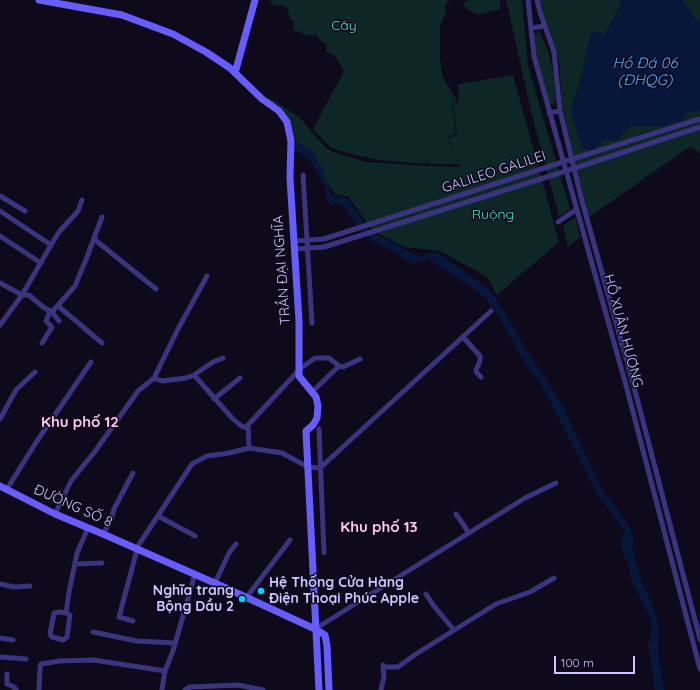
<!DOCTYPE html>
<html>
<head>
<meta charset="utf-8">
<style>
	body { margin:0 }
	#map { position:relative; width:700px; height:690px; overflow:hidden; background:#0e0a1c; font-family:Quicksand,sans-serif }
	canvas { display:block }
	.scale { position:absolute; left:554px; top:656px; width:81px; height:18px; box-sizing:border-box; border:2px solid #cec6ff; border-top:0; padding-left:5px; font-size:12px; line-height:14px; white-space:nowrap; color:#cec6ff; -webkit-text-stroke:3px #0e0a1c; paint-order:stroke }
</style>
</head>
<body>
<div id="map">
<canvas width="700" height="690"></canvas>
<div class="scale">100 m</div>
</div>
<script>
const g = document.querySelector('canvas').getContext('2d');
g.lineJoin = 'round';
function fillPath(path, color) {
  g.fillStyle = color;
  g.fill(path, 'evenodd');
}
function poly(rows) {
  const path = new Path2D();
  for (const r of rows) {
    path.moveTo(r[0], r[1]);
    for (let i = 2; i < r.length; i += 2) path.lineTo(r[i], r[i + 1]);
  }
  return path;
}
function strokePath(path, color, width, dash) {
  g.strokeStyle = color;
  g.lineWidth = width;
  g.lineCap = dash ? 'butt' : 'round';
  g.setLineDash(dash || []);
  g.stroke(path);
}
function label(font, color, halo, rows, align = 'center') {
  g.font = font + ' Quicksand,sans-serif';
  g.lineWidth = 3;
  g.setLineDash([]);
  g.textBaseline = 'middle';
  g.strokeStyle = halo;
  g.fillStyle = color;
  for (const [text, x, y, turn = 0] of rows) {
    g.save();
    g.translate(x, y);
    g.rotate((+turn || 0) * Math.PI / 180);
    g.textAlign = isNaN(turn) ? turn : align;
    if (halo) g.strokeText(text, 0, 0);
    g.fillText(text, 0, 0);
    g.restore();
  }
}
const green = poly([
	[268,0,450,0,447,2,445,6,446,12,440,26,440,56,441,69,444,79,457,101,452,103,456,134,448,137,459,164,429,164,427,161,428,155,433,153,428,155,426,161,427,164,378,160,340,151,330,147,313,129,344,71,335,57,327,52,326,50,327,47,325,43,321,42,317,35,309,36,293,30,294,20,290,19,287,7,283,7,282,4,277,6,271,4,271,1],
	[468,0,499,0,501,9,477,15,462,5],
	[506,0,522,0,528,66,570,209,559,217,531,111],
	[538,0,620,0,621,5,604,35,592,31,583,70,571,111,605,139,615,141,630,126,663,126,688,112,700,111,700,154,691,146,589,217,573,156,562,107,559,60,541,19],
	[682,0,700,0,700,25],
	[539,31,548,50,553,72,556,99,555,102,553,105,549,103,536,57,533,35],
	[513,75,559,242,497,295,487,277,440,251,404,247,372,230,349,197,335,194,291,134,291,129,265,99,270,98,299,117,326,148,333,152,366,162,428,166,460,167,449,138,457,135,453,103,459,102,458,84],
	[575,217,580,237,568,247,563,226]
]);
const water = poly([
	[620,0,682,0,700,25,700,111,688,112,682,121,663,126,630,126,615,141,605,139,594,151,582,149,571,111,583,70,592,30,604,35,621,5],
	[295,142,304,146,314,154,324,172,331,195,348,199,369,230,419,257,432,252,438,253,485,286,496,298,535,364,542,372,564,408,603,492,618,509,630,529,633,537,633,543,632,548,643,585,657,617,659,629,658,654,664,690,655,690,648,645,651,635,651,620,632,583,629,566,620,546,621,539,625,531,597,494,559,418,538,380,530,371,495,311,485,298,473,288,427,258,413,264,364,235,343,206,340,203,331,205,327,200,325,186,318,172,310,160,294,149]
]);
const street = poly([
	[528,0,534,56,627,389,700,669],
	[537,0,540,12,554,52,560,111,582,201,634,387,700,639],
	[532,28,544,26],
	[549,113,560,111],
	[303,175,312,323],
	[0,196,25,211],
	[0,211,51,245],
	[558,222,577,209],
	[0,236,41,263],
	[94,239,156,289],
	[294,241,324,239,563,162,700,119],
	[294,249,324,247,566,171,700,127],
	[0,283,22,295,51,245,59,232,78,211,82,200],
	[58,306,102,343],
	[52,312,75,286,87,257,102,217],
	[0,325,22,295,29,295,43,307,52,312,59,321],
	[463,337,480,356,480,361,476,370,477,373,481,377],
	[42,343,52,327,46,321,50,311],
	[194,375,232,418,241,426,248,428],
	[154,378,162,381,186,378,194,375,213,362,223,358],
	[312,392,339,366],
	[214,399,240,378],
	[0,419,16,390,35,372],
	[319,429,324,553],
	[249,448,248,425,300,369,315,358,329,358,339,366,343,367,360,359],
	[7,489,37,441,91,362],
	[55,514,71,481,96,450,138,391,154,378,178,329,207,276],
	[456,514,469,533],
	[158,516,195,536],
	[103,534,111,520,114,509,133,473],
	[136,549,192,464,207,456,229,453,249,448,282,453,308,467,320,468,491,311],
	[75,564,102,563],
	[215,583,229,553,236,544],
	[0,584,14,587,30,586],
	[426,594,433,605,454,630],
	[246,598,290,540],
	[66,613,59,612,54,613,50,634,52,637,63,640,67,637,70,615,66,613,69,592,77,553,88,528],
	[133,621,119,617,137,550],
	[315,629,525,498,556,483],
	[93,632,137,641,175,643],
	[0,638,13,640],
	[0,657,26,659],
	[386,667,398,667,416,654,496,604,530,592,554,578],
	[7,674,7,684,14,687,16,690],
	[39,690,40,667,41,664,59,661,94,660,165,671],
	[162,690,165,671,173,651,195,574],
	[185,690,190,687,238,685,263,690],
	[381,690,384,676,383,665]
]);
const secondary = poly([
	[39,0,122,15,173,34,206,52,230,68,262,99,279,111,287,122,291,141,290,178,299,321,299,376,316,397,318,406,317,418,313,425,306,431,319,690],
	[235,73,255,0],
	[0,486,55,514,103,534,226,588,315,629,325,635,327,646,329,690]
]);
const markers = [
	[261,591,4,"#00cff1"],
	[242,599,4,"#00cff1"]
];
const parkNames = [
	["Cây",344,26],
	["Ruộng",493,215]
];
const streetNames = [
	["GALILEO GALILEI",494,172,-18],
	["TRẦN ĐẠI NGHĨA",282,270,-94],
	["HỒ XUÂN HƯƠNG",623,331,75],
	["ĐƯỜNG SỐ 8",73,506,24]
];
const poiNames = [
	["Hệ Thống Cửa Hàng",269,583],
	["Điện Thoại Phúc Apple",269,599],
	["Nghĩa trang",234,591,"right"],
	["Bộng Dầu 2",234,607,"right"]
];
const waterNames = [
	["Hồ Đá 06",645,63],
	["(ĐHQG)",645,80]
];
const neighbourhoodNames = [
	["Khu phố 12",80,422],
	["Khu phố 13",379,527]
];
fillPath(green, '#0d2626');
fillPath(water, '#071739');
strokePath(street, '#39347d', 5);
strokePath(secondary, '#675dff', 7);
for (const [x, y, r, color] of markers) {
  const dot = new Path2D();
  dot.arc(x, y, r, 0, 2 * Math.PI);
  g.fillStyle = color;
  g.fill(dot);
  strokePath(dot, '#0e0a1c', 1.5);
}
label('14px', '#4fe1c2', '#0e0a1c', parkNames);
label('14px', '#cec6ff', '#0e0a1c', streetNames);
label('bold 14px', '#cec6ff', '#0e0a1c', poiNames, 'left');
label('italic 15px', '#54a9ff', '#0e0a1c', waterNames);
label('bold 15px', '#ffc8e9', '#0e0a1c', neighbourhoodNames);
</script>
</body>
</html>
